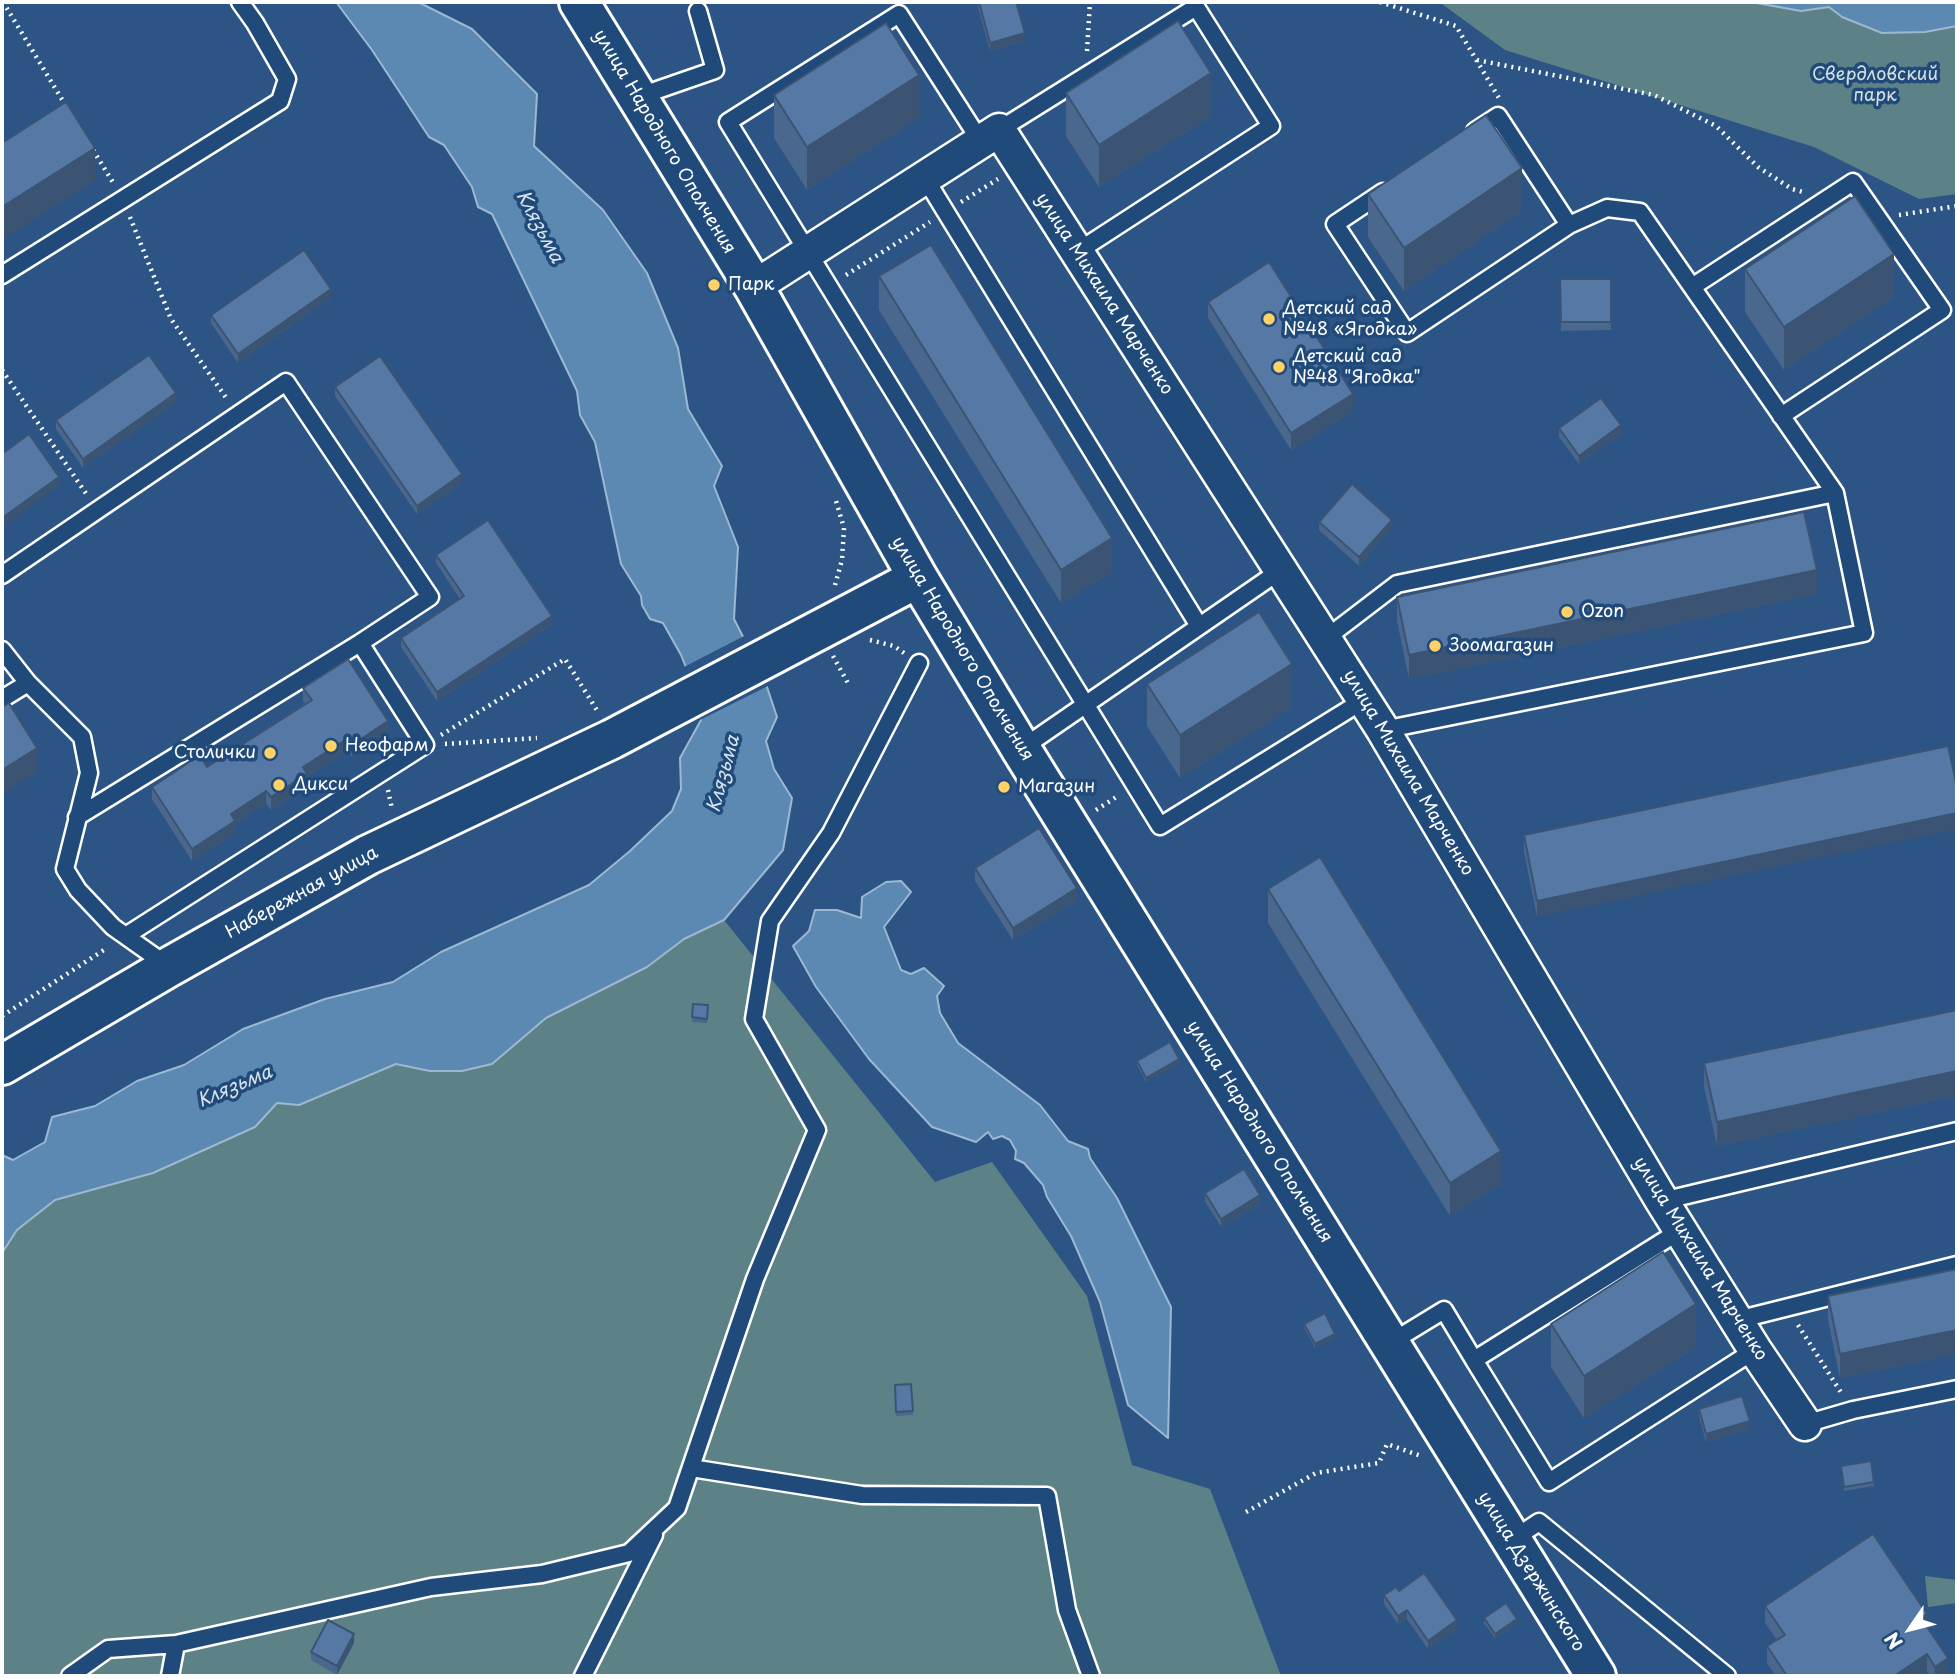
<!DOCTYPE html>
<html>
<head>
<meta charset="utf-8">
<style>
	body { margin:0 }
	#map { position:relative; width:1959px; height:1678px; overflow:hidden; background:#2c5585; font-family:"Playpen Sans",sans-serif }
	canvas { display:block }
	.frame { position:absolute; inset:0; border:4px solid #fff; pointer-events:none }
	.north { position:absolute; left:1875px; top:1594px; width:70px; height:70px; -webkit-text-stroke:5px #1f4a7a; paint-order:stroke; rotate:235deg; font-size:19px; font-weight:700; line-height:28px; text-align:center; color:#fff }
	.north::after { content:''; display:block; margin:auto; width:24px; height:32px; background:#fff; clip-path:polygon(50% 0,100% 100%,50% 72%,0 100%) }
</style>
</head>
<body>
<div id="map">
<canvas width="1959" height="1678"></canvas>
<div class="frame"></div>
<div class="north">N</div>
</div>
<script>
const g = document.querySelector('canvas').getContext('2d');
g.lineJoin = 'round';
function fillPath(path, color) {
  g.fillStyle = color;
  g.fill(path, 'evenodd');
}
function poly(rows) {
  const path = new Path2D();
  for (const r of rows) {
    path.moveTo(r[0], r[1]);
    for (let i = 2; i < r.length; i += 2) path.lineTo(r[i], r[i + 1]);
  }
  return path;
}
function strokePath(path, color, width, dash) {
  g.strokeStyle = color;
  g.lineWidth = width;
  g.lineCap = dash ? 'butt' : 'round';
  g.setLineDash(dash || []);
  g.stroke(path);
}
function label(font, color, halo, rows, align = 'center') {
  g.font = font + ' "Playpen Sans",sans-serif';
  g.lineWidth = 7;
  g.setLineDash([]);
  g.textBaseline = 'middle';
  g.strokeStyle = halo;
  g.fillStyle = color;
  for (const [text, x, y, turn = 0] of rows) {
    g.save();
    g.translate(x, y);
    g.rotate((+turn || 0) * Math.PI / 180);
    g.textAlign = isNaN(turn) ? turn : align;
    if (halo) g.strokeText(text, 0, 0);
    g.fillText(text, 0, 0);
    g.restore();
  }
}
const green = poly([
	[1435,2,1957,2,1957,194,1919,199,1814,147,1505,50,1442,4],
	[724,920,935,1182,992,1162,1087,1296,1132,1465,1210,1489,1281,1676,2,1676,2,1253,17,1230,55,1200,255,1128,277,1103,299,1105,396,1064,430,1071,462,1071,492,1064,546,1018,647,967,684,939],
	[1925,1576,1957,1580,1957,1603,1928,1607]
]);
const water = poly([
	[336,2,418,2,472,29,537,94,534,146,603,210,647,273,678,348,688,409,722,466,714,486,738,547,734,619,764,678,777,717,766,741,774,769,792,798,783,850,724,920,684,939,647,967,546,1018,492,1064,462,1071,430,1071,396,1064,299,1105,277,1103,255,1127,153,1173,55,1200,17,1230,2,1253,2,1155,13,1160,45,1142,52,1117,95,1106,137,1081,184,1065,243,1029,325,999,393,982,441,952,589,885,630,851,672,811,681,789,680,758,701,720,700,702,681,655,663,623,650,619,642,605,641,596,621,564,595,442,580,415,577,391,492,214,478,207,472,187,444,145,429,137,372,50,336,2],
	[1751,2,1957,2,1957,26,1925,32,1882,33,1842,17,1829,7,1801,11,1751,2],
	[901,881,911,892,884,927,901,970,911,974,924,968,944,986,937,996,940,1013,958,1043,1040,1105,1068,1141,1088,1149,1090,1158,1117,1198,1171,1307,1168,1438,1128,1405,1100,1302,1071,1236,1047,1197,1043,1185,1024,1163,1015,1159,1016,1151,1010,1140,1002,1136,993,1139,988,1132,976,1142,932,1127,869,1059,816,987,793,946,809,931,815,910,837,910,861,918,862,897,886,882,901,881]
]);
const pier = poly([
	[746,635,770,685,696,722,696,703,682,668]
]);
const path = poly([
	[3,2,66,106],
	[1380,2,1456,26,1499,98],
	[1087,51,1090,2],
	[1477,60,1654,95,1716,126,1758,167,1792,189,1803,192],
	[93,150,114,184],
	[961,202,998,179],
	[1899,215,1957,206],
	[130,217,171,319,227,399],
	[846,275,930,222],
	[2,370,87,495],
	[835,585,842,560,844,528,836,501],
	[870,640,894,646,904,653],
	[833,656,849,685],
	[441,735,565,659,598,712],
	[445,744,537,738],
	[388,790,392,809],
	[1096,810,1118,796],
	[2,1016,107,948],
	[1798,1325,1842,1394],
	[1246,1512,1316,1473,1379,1463,1387,1444,1421,1456]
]);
const lane = poly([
	[637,97,715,70,698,11],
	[999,130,1196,7,1271,126,1077,252],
	[1475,131,1498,116,1569,225],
	[981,142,899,14,728,122,1160,826,1364,700],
	[925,178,1199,626],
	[1383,192,1335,224,1407,333,1569,225,1607,208,1640,212,1835,493,1864,633,1383,730],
	[2,275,280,101,287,79,255,23,240,2],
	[1692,287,1853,182,1942,310,1781,416],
	[2,575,286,382,430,597,360,643,425,745,127,935],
	[1325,639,1397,584,1835,493],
	[2,650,28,683],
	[2,699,28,683,82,737,89,773,65,869,78,890,113,927,168,966],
	[1021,749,1281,570],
	[77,817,360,643],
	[1662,1201,1957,1131],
	[1681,1230,1474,1360,1549,1482,1755,1350],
	[1737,1320,1957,1265],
	[1390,1343,1444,1310,1474,1360],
	[1805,1424,1853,1410,1957,1389],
	[691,1468,862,1495,1047,1496,1067,1610,1091,1676],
	[1512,1540,1539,1522,1727,1676],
	[70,1676,108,1649,176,1644],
	[170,1676,176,1644,431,1587,542,1574,629,1553,677,1508,755,1279,817,1130,754,1019,770,921,831,833,919,663],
	[583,1676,654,1535]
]);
const street = poly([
	[754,287,999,130,1383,730,1662,1201,1755,1350,1805,1424]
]);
const secondary = poly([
	[579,2,754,287,918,578,1021,749,1596,1676],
	[2,1065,169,967,368,855,612,739,918,578]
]);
const wall = poly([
	[978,2,1016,2,1025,41,990,51,978,7],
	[1066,93,1211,116,1099,187,1066,136],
	[774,95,919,118,807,190,774,138],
	[1368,194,1522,211,1404,291,1368,237],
	[1745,269,1894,297,1784,370,1745,312],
	[879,276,1112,572,1061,603,879,310],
	[1560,279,1611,279,1611,330,1561,331],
	[331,298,238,363,211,323,211,315],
	[1208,302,1353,411,1291,450,1208,318],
	[335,387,462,483,417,514,335,396],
	[176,402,83,468,56,429,56,420],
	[1559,428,1621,434,1579,464,1559,437],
	[1319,522,1392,528,1359,566,1319,530],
	[436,555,552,624,437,701,401,647,401,638,460,599,436,563],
	[1817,594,1409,679,1397,621,1397,597],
	[1147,684,1292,707,1180,778,1147,726],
	[303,688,388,733,352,757,348,750,307,777,307,786,271,810,266,803,235,824,235,833,192,861,152,799,152,787,207,767,305,703,303,701],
	[1948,746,1537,917,1524,852,1524,835],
	[975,868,1077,900,1013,940,975,881],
	[1268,889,1501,1184,1450,1216,1268,923],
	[693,1004,708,1005,707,1023,692,1022],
	[1957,1010,1957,1096,1717,1146,1704,1087,1704,1063],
	[1137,1061,1179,1064,1146,1082,1137,1065],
	[1205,1193,1260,1204,1221,1227,1205,1201],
	[1957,1269,1957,1354,1840,1378,1828,1320,1828,1296],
	[1304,1324,1335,1338,1315,1348,1304,1328],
	[1551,1324,1696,1347,1584,1418,1551,1367],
	[911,1384,913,1415,896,1416,895,1385],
	[1699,1409,1750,1429,1706,1442,1699,1417],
	[1841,1466,1874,1482,1874,1486,1844,1491],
	[1399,1591,1457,1629,1428,1649,1407,1619,1398,1624,1384,1604,1384,1595],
	[1765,1606,1927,1627,1948,1674,1945,1676,1930,1676,1927,1671,1919,1676,1776,1676,1767,1663,1767,1646,1777,1640,1765,1623],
	[1484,1618,1517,1623,1495,1638,1484,1623],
	[354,1643,337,1675,311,1660,311,1652]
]);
const shadedWall = poly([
	[1025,33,1025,41,990,51,990,43],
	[1211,73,1211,116,1099,187,1099,145],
	[919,75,919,118,807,190,807,147],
	[95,148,95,181,2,240,2,207],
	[1522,168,1522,211,1404,291,1404,248],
	[1894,254,1894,297,1784,370,1784,327],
	[331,289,331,298,238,363,238,354],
	[176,393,176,402,83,468,83,459],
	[1353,394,1353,411,1291,450,1291,433],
	[1621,425,1621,434,1579,464,1579,456],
	[462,474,462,483,417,514,417,506],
	[59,477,59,485,2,527,2,518],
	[1392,520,1392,528,1359,566,1359,557],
	[1112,538,1112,572,1061,603,1061,570],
	[1817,570,1817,594,1409,679,1409,655],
	[552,616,552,624,437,701,437,692],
	[1292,664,1292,707,1180,778,1180,735],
	[388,721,388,733,352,757,352,745],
	[348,738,348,750,307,777,307,786,271,810,271,797,303,767],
	[37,748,37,772,2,794,2,770],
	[266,791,266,803,235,824,235,833,192,861,192,849,231,814],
	[1957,813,1957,829,1537,917,1537,901],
	[1077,888,1077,900,1013,940,1013,928],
	[1179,1059,1179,1064,1146,1082,1146,1078],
	[1957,1071,1957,1096,1717,1146,1717,1122],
	[1501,1151,1501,1184,1450,1216,1450,1183],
	[1260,1195,1260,1204,1221,1227,1221,1219],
	[1696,1304,1696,1347,1584,1418,1584,1376],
	[1957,1330,1957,1354,1840,1378,1840,1354],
	[1335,1334,1335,1338,1315,1348,1315,1344],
	[1750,1421,1750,1429,1706,1442,1706,1434],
	[1407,1610,1407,1619,1398,1624,1398,1616],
	[1927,1614,1927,1631,1921,1618],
	[1517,1619,1517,1623,1495,1638,1495,1634],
	[1457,1620,1457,1629,1428,1649,1428,1641],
	[354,1634,354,1643,337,1675,337,1666],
	[1927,1654,1927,1671,1919,1676,1894,1676],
	[1948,1658,1948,1674,1945,1676,1935,1676,1935,1667]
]);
const building = poly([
	[979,2,1016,2,1025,33,990,43,979,2],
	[1178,21,1211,73,1099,145,1066,93,1178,21],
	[886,23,919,75,807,147,774,95,886,23],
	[66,102,95,148,2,207,2,143,66,102],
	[1486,115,1522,168,1404,248,1368,194,1486,115],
	[1855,196,1894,254,1784,327,1745,269,1855,196],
	[931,245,1112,538,1061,570,879,276,931,245],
	[304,250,331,289,238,354,211,315,304,250],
	[1269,262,1353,394,1291,433,1208,302,1269,262],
	[1560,279,1611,279,1611,322,1561,322,1560,279],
	[149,355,176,393,83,459,56,420,149,355],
	[380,356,462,474,417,506,335,387,380,356],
	[1601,398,1621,425,1579,456,1559,428,1601,398],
	[29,434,59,477,2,518,2,454,29,434],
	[1352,484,1392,520,1359,557,1319,522,1352,484],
	[1804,512,1817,570,1409,655,1397,597,1804,512],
	[488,520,552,616,437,692,401,638,464,596,436,555,488,520],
	[1259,612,1292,664,1180,735,1147,684,1259,612],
	[348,659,388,721,352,745,348,738,303,767,307,774,271,797,266,791,231,814,235,821,192,849,152,787,200,755,207,767,312,700,303,688,348,659],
	[9,703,37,748,2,770,2,707,9,703],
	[1948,746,1957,787,1957,813,1537,901,1524,835,1948,746],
	[1039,828,1077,888,1013,928,975,868,1039,828],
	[1320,857,1501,1151,1450,1183,1268,889,1320,857],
	[693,1004,708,1005,707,1019,692,1017,693,1004],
	[1957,1010,1957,1071,1717,1122,1704,1063,1957,1010],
	[1170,1042,1179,1059,1146,1078,1137,1061,1170,1042],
	[1244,1169,1260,1195,1221,1219,1205,1193,1244,1169],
	[1663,1252,1696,1304,1584,1376,1551,1324,1663,1252],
	[1957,1269,1957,1330,1840,1354,1828,1296,1957,1269],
	[1325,1313,1335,1334,1315,1344,1304,1324,1325,1313],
	[911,1384,913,1411,896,1412,895,1385,911,1384],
	[1742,1396,1750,1421,1706,1434,1699,1409,1742,1396],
	[1871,1461,1874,1482,1844,1487,1841,1466,1871,1461],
	[1873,1534,1927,1614,1921,1618,1948,1658,1935,1667,1927,1654,1894,1676,1787,1676,1767,1646,1785,1635,1765,1606,1873,1534],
	[1424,1573,1457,1620,1428,1641,1407,1610,1398,1616,1384,1595,1396,1587,1399,1591,1424,1573],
	[1506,1603,1517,1619,1495,1634,1484,1618,1506,1603],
	[328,1620,354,1634,337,1666,311,1652,328,1620]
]);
const markers = [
	[714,285,7,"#ffd166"],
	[1269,319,7,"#ffd166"],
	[1279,367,7,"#ffd166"],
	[1567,612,7,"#ffd166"],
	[1435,646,7,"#ffd166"],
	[331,746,7,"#ffd166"],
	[270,753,7,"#ffd166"],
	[279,785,7,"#ffd166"],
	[1004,787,7,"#ffd166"]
];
const parkNames = [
	["Свердловский",1875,75],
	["парк",1875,96]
];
const streetNames = [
	["улица Народного Ополчения",664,142,59],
	["улица Михаила Марченко",1104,294,57],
	["улица Народного Ополчения",962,649,59],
	["улица Михаила Марченко",1408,773,59],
	["Набережная улица",302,893,-29],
	["улица Народного Ополчения",1259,1132,58],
	["улица Михаила Марченко",1700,1259,58],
	["улица Дзержинского",1531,1572,58]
];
const poiNames = [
	["Парк",728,285],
	["Детский сад",1283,309],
	["№48 «Ягодка»",1283,330],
	["Детский сад",1293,357],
	["№48 \"Ягодка\"",1293,378],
	["Ozon",1581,612],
	["Зоомагазин",1449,646],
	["Неофарм",345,746],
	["Столички",256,753,"right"],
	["Дикси",293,785],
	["Магазин",1018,787]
];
const waterNames = [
	["Клязьма",539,227,62],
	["Клязьма",724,774,-75],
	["Клязьма",235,1087,-23]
];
fillPath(green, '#5c8287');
fillPath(water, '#5c89b1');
strokePath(water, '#9db8d0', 2);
fillPath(pier, '#2c5585');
strokePath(lane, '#fff', 21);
strokePath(street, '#fff', 37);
strokePath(secondary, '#fff', 44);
strokePath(path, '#fff', 4.5, [2, 5]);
strokePath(lane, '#1f4a7a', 16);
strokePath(street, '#1f4a7a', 32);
strokePath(secondary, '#1f4a7a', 38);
fillPath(wall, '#4a678d');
fillPath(shadedWall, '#3c5473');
fillPath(building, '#5678a4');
strokePath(building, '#3c5473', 2);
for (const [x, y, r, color] of markers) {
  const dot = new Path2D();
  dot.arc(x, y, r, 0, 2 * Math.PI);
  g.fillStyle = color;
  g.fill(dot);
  strokePath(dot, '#1f4a7a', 2.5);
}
label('18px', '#d6e0e1', '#1f4a7a', parkNames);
label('18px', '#fff', '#1f4a7a', streetNames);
label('18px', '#fff', '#1f4a7a', poiNames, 'left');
label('italic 19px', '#d6e2ec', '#1f4a7a', waterNames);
</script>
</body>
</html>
